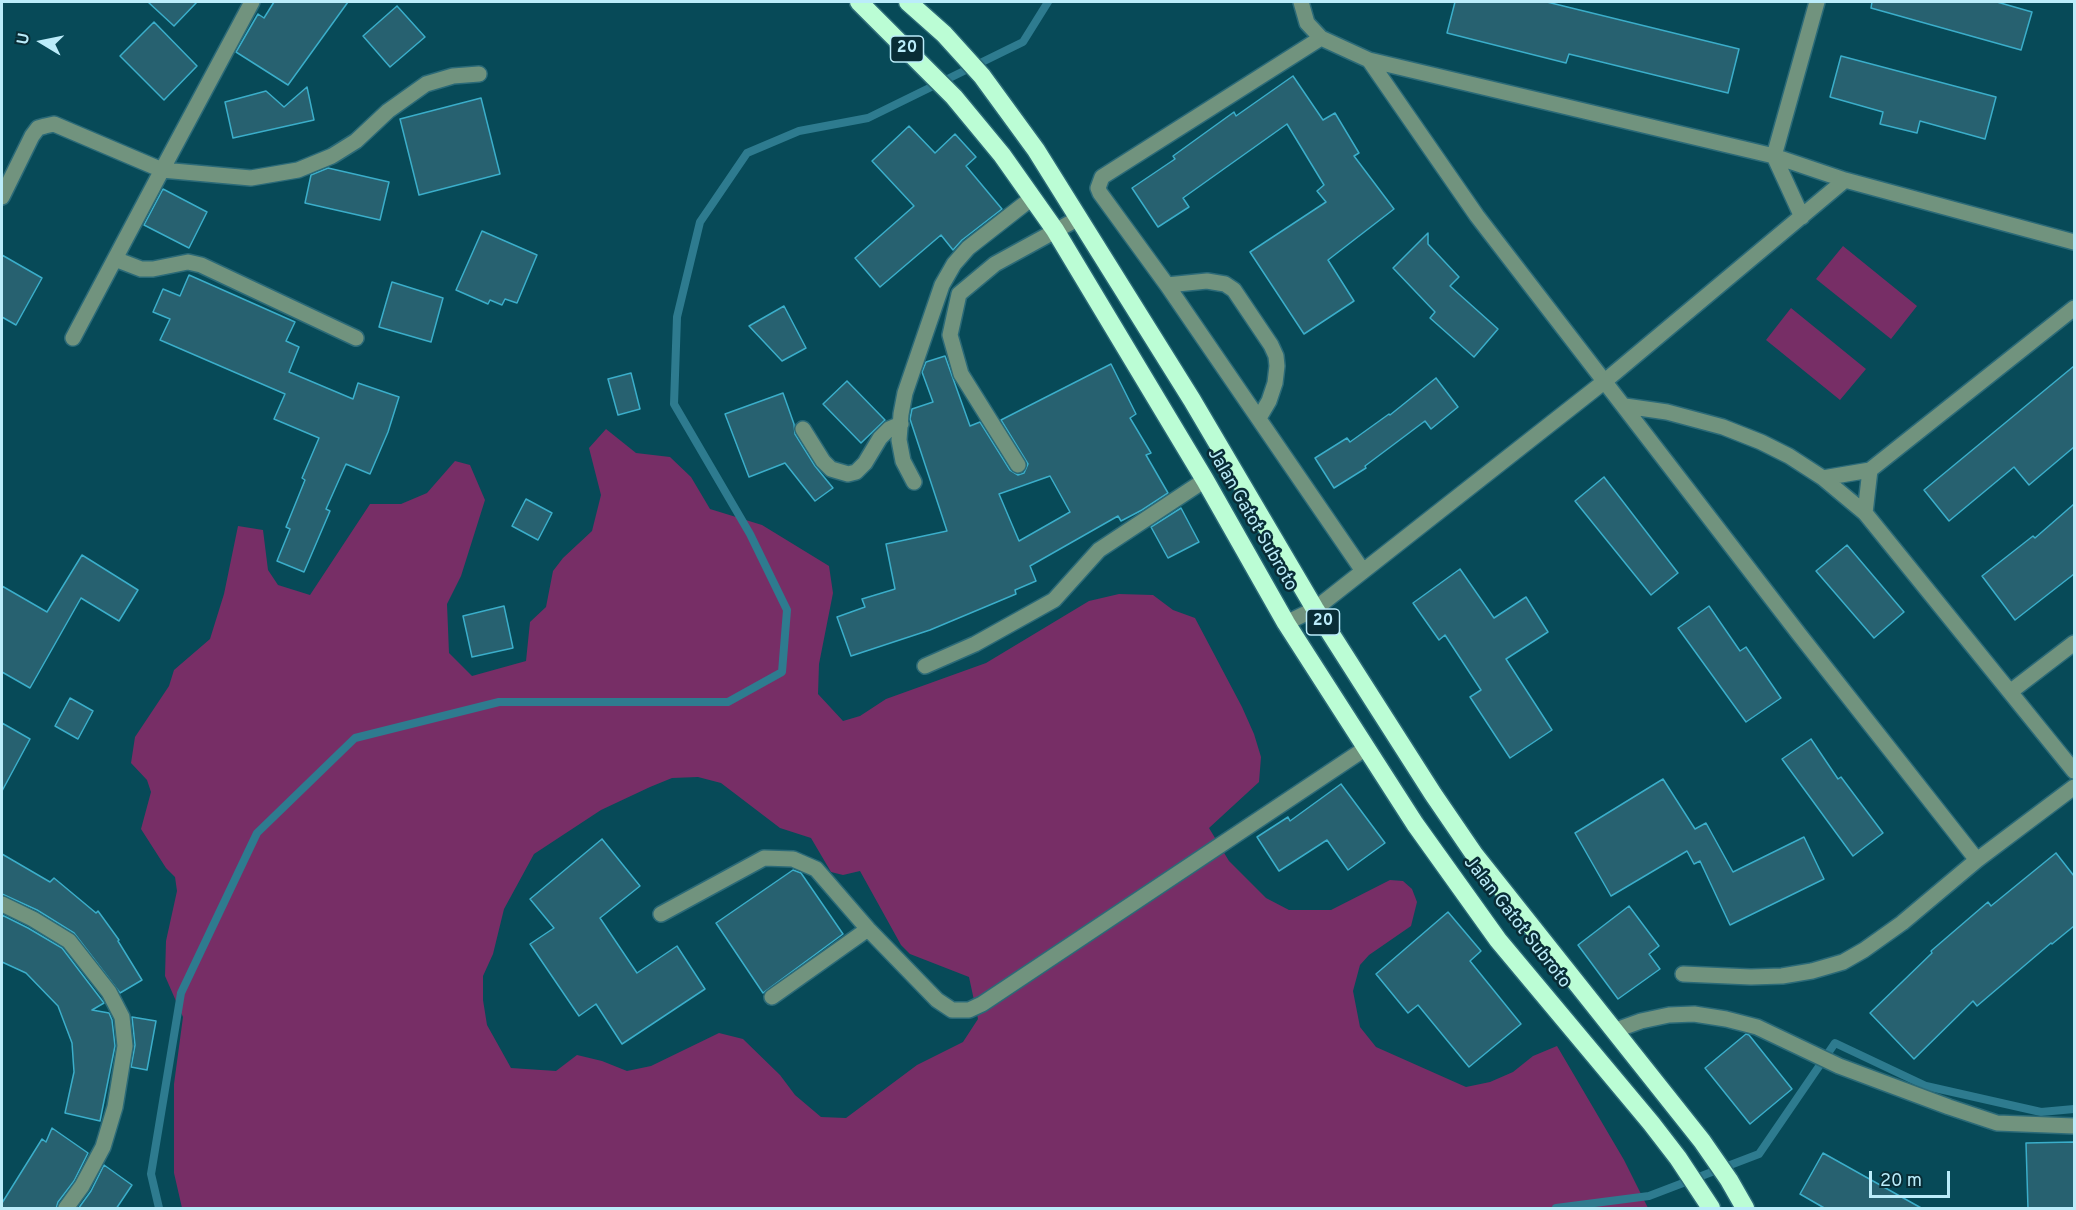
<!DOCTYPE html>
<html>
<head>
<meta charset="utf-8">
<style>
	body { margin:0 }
	#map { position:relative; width:2076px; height:1210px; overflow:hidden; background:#074a58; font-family:Overpass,sans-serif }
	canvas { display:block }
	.frame { position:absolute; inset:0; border:3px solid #bbecfa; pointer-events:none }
	.north { position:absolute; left:12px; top:12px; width:60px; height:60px; -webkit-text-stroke:4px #092d36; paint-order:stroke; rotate:280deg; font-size:16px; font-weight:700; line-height:24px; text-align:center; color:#bbecfa }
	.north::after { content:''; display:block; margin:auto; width:21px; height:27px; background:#bbecfa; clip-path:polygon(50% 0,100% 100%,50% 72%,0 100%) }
	.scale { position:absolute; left:1869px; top:1171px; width:81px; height:27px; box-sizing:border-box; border:3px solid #bbecfa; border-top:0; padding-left:8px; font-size:18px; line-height:21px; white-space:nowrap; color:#bbecfa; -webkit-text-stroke:4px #092d36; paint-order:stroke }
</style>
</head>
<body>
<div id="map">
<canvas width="2076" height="1210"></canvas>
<div class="frame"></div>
<div class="north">U</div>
<div class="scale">20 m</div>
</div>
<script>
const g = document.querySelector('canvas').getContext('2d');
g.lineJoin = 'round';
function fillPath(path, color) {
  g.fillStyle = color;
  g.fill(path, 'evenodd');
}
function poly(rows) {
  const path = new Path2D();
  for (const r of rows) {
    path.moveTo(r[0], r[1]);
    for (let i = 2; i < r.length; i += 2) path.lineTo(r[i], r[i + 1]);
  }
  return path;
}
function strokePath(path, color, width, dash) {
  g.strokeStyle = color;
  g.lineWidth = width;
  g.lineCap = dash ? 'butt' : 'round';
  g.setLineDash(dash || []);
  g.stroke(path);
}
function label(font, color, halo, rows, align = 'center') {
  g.font = font + ' Overpass,sans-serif';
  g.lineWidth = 5;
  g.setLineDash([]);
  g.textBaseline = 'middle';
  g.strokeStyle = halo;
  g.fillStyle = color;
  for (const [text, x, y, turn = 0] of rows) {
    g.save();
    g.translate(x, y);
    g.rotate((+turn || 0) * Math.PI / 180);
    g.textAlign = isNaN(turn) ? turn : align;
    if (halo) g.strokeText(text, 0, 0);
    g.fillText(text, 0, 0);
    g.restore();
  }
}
const green = poly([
	[1843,246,1917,306,1891,339,1816,279],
	[1791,308,1866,369,1840,400,1766,340],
	[606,429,636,453,670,457,691,477,710,509,762,525,829,566,833,593,819,664,818,694,843,721,860,716,886,699,986,663,1089,601,1119,594,1153,595,1173,610,1195,618,1242,707,1254,734,1261,757,1259,782,1209,828,1229,861,1266,898,1289,910,1331,910,1390,880,1403,881,1412,889,1417,902,1411,926,1369,955,1360,965,1353,991,1360,1027,1376,1047,1466,1087,1490,1082,1513,1072,1533,1056,1557,1046,1624,1160,1648,1208,182,1208,174,1173,174,1084,183,1017,165,976,166,941,177,891,175,877,166,868,141,829,151,792,147,780,131,763,135,737,169,686,174,670,210,639,224,594,238,526,263,530,268,570,278,585,310,595,370,504,401,504,427,493,455,461,470,465,485,500,461,576,447,604,449,653,472,676,526,661,530,622,546,607,553,571,563,558,592,531,601,495,589,448],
	[698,777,721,783,780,828,811,838,831,872,843,875,860,871,901,945,910,954,969,977,978,1019,963,1042,917,1065,846,1118,821,1117,795,1095,780,1075,743,1039,719,1033,651,1066,627,1071,602,1061,577,1055,556,1071,511,1068,487,1025,483,1000,483,976,493,954,504,909,534,854,601,810,650,787,672,778]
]);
const stream = poly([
	[159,1208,151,1174,181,993,257,833,355,738,499,702,728,702,782,672,787,610,750,534,674,404,677,317,700,222,747,153,799,131,868,118,1023,42,1048,2],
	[1556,1208,1649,1196,1759,1154,1835,1043,1926,1086,2041,1112,2074,1109]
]);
const building = poly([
	[148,2,197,2,174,26,148,2],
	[274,2,348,2,288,85,236,52,258,14,264,18,274,2],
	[1455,2,1547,2,1739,49,1728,93,1569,54,1566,63,1447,33,1455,2],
	[1872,2,1997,2,2032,12,2021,50,1871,8,1872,2],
	[397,6,425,37,390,67,363,36,397,6],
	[154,22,197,66,164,100,120,56,154,22],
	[1841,56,1996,97,1985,139,1920,121,1917,133,1880,124,1883,112,1830,97,1841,56],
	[1293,76,1323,120,1335,113,1359,153,1354,156,1394,209,1328,260,1354,301,1304,334,1250,252,1326,202,1317,191,1324,185,1287,124,1183,198,1189,207,1158,227,1132,188,1175,159,1173,156,1234,112,1236,116,1293,76],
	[307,87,314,120,233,138,225,102,266,91,284,107,307,87],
	[481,98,500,174,419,195,400,119,481,98],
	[909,126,935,153,955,134,976,157,966,166,1002,209,962,240,953,250,941,235,880,287,855,258,914,206,872,161,909,126],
	[328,168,389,182,380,220,305,203,311,175,328,168],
	[163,189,207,212,189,248,144,225,163,189],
	[482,231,537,255,517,303,505,299,502,305,490,300,488,304,456,290,482,231],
	[1428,233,1428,244,1459,277,1450,286,1498,329,1474,357,1430,318,1435,312,1393,268,1428,233],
	[2,255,42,278,16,325,2,317,2,255],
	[189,275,295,322,286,341,299,347,289,372,353,399,358,383,399,397,388,432,370,474,346,464,326,509,330,511,304,572,277,561,290,529,286,527,305,480,302,478,319,438,274,419,285,394,160,340,170,319,153,312,163,289,180,296,189,275],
	[392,282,443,298,431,342,379,327,392,282],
	[784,306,806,348,782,361,749,326,784,306],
	[945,356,970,426,980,422,1010,470,1018,475,1024,473,1028,464,1001,420,1111,364,1136,414,1130,418,1151,453,1146,455,1168,493,1142,510,1121,521,1118,516,1030,566,1036,581,1015,590,1016,594,930,630,851,656,837,617,865,607,862,599,895,589,886,544,947,531,910,419,912,409,933,402,922,372,926,362,945,356],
	[1050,476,1070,512,1019,541,999,494,1050,476],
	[2074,366,2074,447,2029,485,2014,467,1949,521,1924,490,2074,366],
	[631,373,640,409,618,415,608,379,631,373],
	[1436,378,1458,407,1431,429,1425,421,1365,466,1366,468,1334,488,1315,458,1347,438,1350,442,1389,414,1390,415,1436,378],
	[847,381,885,420,861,443,823,404,847,381],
	[783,393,794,424,795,434,815,466,833,488,815,501,785,463,749,477,725,414,783,393],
	[1604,477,1678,573,1651,595,1575,501,1604,477],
	[526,499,552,513,538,540,512,526,526,499],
	[2074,504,2074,574,2015,620,1982,576,2033,536,2035,538,2074,504],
	[1181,508,1199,542,1168,558,1151,527,1181,508],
	[1847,545,1904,612,1874,638,1816,571,1847,545],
	[82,555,138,590,119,621,81,598,30,688,2,672,2,586,47,612,82,555],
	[1460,569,1494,618,1526,597,1548,632,1506,659,1552,730,1510,758,1470,697,1481,690,1445,635,1439,640,1413,603,1460,569],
	[504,606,513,648,472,657,463,616,504,606],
	[1709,606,1740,651,1746,647,1781,698,1746,722,1678,628,1709,606],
	[70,698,93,711,78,739,55,726,70,698],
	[2,723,30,739,2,791,2,723],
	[1811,739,1838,779,1841,777,1883,833,1853,856,1782,759,1811,739],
	[1663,779,1695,829,1706,823,1733,872,1804,837,1824,879,1730,925,1700,861,1694,864,1687,851,1611,896,1575,833,1663,779],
	[1341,784,1385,843,1348,870,1327,840,1279,871,1257,837,1288,817,1290,821,1341,784],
	[602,839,640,886,600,918,637,973,677,946,705,989,622,1044,596,1004,579,1016,530,944,554,928,530,899,602,839],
	[2056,853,2074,876,2074,926,2052,944,2051,943,1977,1006,1973,1001,1914,1059,1870,1013,1932,953,1931,951,1988,902,1991,906,2056,853],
	[2,854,50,882,54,878,96,913,98,911,119,940,118,941,142,980,120,993,74,933,37,910,2,894,2,854],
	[793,870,801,873,843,934,763,993,716,923,793,870],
	[1629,906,1659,946,1649,954,1660,969,1618,999,1578,945,1629,906],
	[1448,912,1481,951,1470,961,1521,1024,1469,1067,1418,1005,1408,1013,1376,974,1448,912],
	[2,915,28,928,62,948,104,1003,92,1010,109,1013,112,1020,115,1046,100,1121,65,1113,74,1072,72,1043,58,1006,26,973,2,962,2,915],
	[132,1017,156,1021,147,1070,131,1067,135,1045,132,1017],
	[1746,1034,1749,1035,1792,1089,1750,1124,1705,1068,1746,1034],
	[52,1128,88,1153,74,1181,58,1202,56,1209,2,1209,2,1203,42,1139,46,1142,52,1128],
	[2074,1142,2074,1209,2028,1209,2026,1143,2074,1142],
	[1823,1153,1923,1209,1826,1209,1800,1194,1823,1153],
	[104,1165,132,1185,116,1209,78,1209,91,1191,104,1165]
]);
const minor = poly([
	[1301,2,1307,23,1321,38],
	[1369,60,1774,156,1845,180,2074,242],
	[2,197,32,136,38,128,45,126,54,124,162,170,252,2],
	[1802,217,1774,156,1817,2],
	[115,259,141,269,153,269,188,262,201,265,356,338],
	[1167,285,1207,281,1225,284,1234,290,1271,345,1276,356,1277,366,1275,383,1269,401,1259,418],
	[73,338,162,170,251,178,298,170,332,156,356,141,388,111,426,84,453,76,479,74],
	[1625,406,1667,412,1723,427,1761,442,1789,456,1823,478,1870,470,2074,308],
	[803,429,823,461,831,469,848,474,856,472,865,463,880,438,889,429,901,424],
	[1018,465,961,374,950,335,959,294,995,264,1079,218],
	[1823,478,1865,513,1870,470],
	[914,482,903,461,899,440,901,414,905,393,942,285,954,264,968,248,1032,198],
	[1865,513,2074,771],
	[1363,571,1167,285,1100,193,1098,188,1102,177,1321,38,1369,60,1477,216,1799,634,1977,860,1902,923,1864,950,1843,962,1812,971,1782,976,1751,977,1683,974],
	[1286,623,1315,609,1605,381,1845,180],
	[925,666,975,644,1054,600,1099,550,1205,480],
	[2010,692,2074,643],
	[1977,860,2074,787],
	[2,904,33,919,69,941,109,992,122,1017,125,1046,115,1107,103,1147,82,1186,66,1208],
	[661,914,764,858,793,859,816,869,868,929,937,1000,952,1010,969,1010,982,1004,1366,748],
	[772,997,868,929],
	[1616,1030,1641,1021,1669,1015,1694,1014,1726,1019,1757,1027,1839,1066,1949,1107,1997,1123,2074,1126]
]);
const highway = poly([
	[859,2,954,97,1002,155,1055,230,1205,480,1286,623,1415,824,1498,940,1651,1123,1678,1158,1711,1208],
	[908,2,944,34,982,76,1036,150,1192,400,1315,609,1433,794,1474,854,1702,1141,1729,1180,1745,1208]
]);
const shields = [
	[907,49,33],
	[1323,622,33]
];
const shieldNames = [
	["20",907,49],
	["20",1323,622]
];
const streetNames = [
	["Jalan Gatot Subroto",1251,520,60],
	["Jalan Gatot Subroto",1516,923,52]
];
fillPath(green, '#772e66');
strokePath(stream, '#2e7b8f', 8);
fillPath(building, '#276170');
strokePath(building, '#3baeca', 1.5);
strokePath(minor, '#2b6a78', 18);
strokePath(highway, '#2b6a78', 21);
strokePath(minor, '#71937e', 15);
strokePath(highway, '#bbfdd5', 18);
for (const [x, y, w] of shields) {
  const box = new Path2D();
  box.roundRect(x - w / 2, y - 13, w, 26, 4.5);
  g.fillStyle = '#092d36';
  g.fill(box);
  strokePath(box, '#bbecfa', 1.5);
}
label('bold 16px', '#bbecfa', null, shieldNames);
label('18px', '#bbecfa', '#092d36', streetNames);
</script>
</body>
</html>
